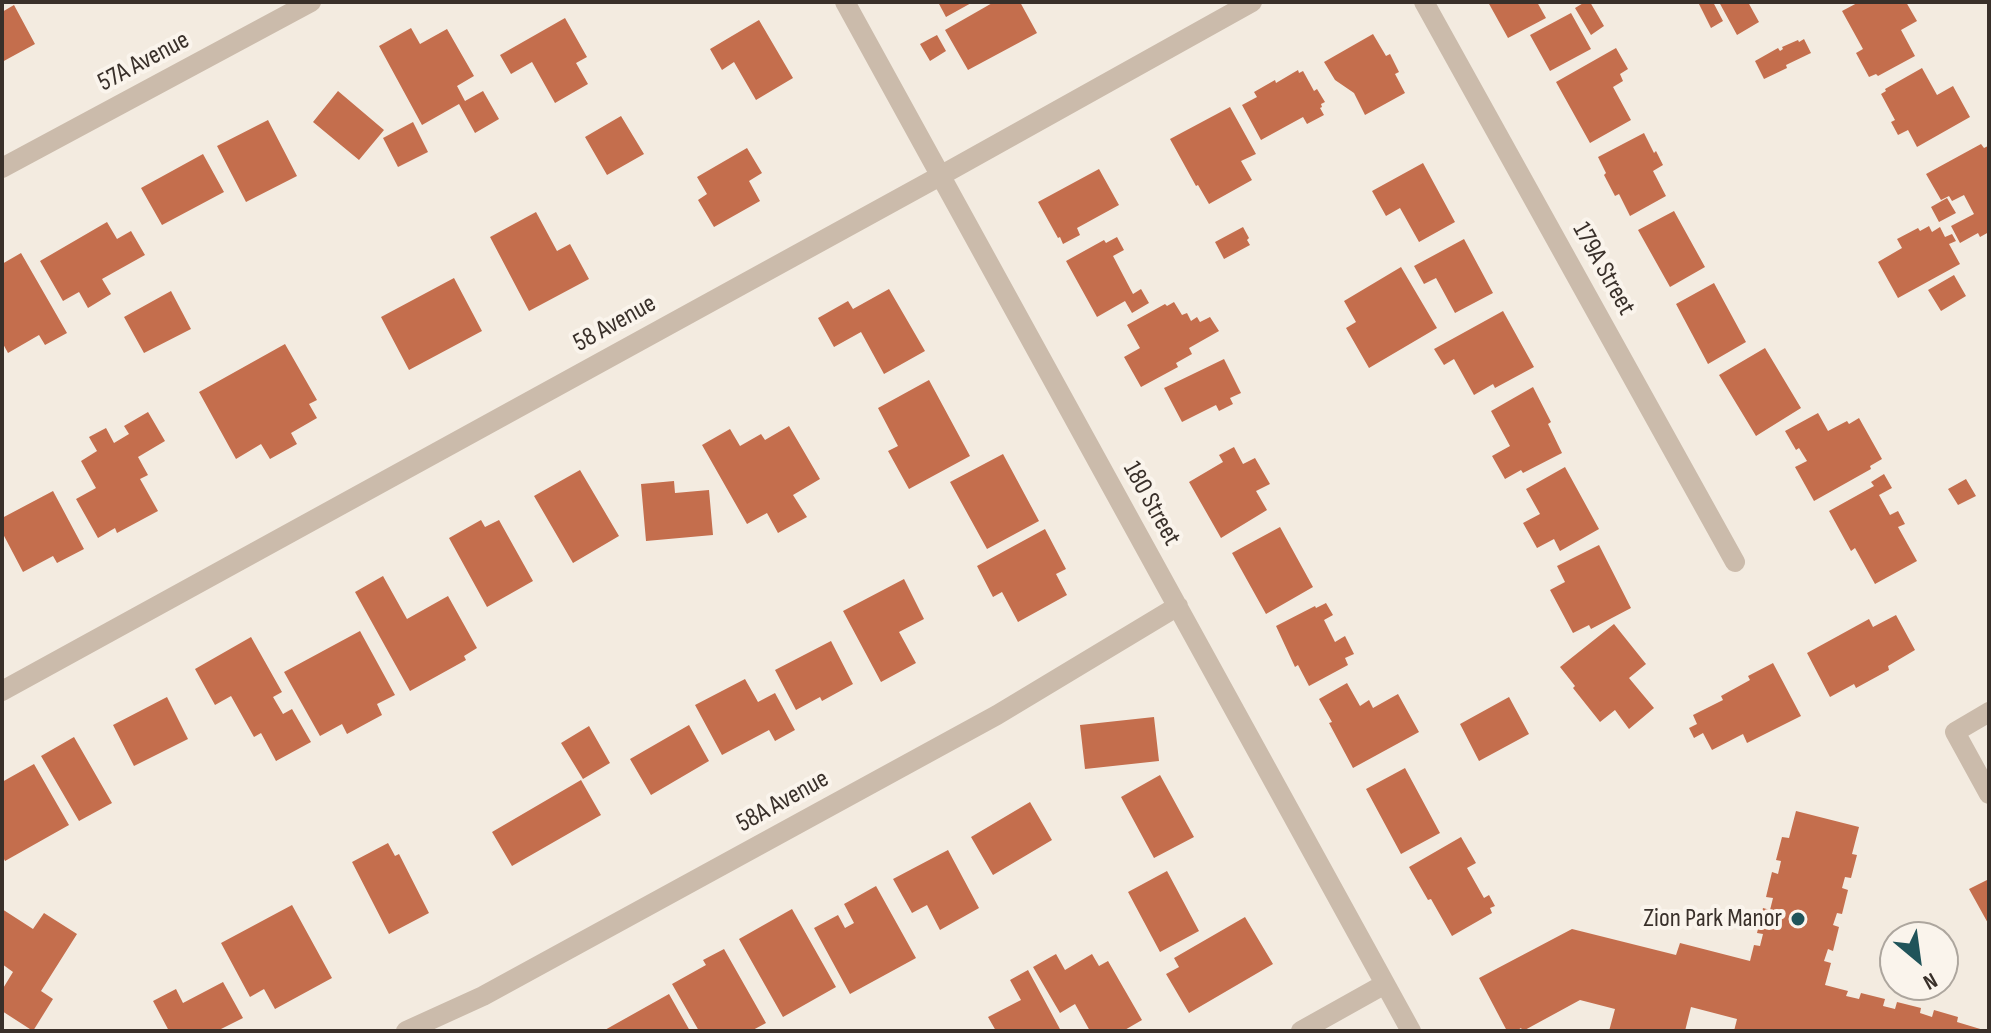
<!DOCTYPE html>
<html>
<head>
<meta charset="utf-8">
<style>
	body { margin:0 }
	#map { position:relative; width:1991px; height:1033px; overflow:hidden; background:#f3ebe0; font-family:"Sofia Sans Condensed",sans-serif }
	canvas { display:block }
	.frame { position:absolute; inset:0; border:4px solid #39302a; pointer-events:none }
	.north { position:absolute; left:1879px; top:921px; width:80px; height:80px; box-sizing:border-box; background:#faf4ec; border:2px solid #ada69e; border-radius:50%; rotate:151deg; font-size:22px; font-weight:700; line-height:32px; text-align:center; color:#39302a }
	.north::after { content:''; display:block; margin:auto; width:28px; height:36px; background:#20545a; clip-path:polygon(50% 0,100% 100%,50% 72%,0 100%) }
</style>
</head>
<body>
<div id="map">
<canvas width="1991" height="1033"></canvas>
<div class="frame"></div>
<div class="north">N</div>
</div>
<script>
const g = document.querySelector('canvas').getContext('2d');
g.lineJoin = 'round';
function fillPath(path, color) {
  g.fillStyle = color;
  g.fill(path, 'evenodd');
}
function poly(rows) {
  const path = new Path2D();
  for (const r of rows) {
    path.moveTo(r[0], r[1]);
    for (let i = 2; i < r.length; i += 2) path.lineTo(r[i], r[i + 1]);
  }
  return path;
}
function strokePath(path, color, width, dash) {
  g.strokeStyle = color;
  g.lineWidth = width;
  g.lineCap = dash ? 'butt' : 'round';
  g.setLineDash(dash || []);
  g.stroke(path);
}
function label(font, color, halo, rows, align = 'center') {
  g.font = font + ' "Sofia Sans Condensed",sans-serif';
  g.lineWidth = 8;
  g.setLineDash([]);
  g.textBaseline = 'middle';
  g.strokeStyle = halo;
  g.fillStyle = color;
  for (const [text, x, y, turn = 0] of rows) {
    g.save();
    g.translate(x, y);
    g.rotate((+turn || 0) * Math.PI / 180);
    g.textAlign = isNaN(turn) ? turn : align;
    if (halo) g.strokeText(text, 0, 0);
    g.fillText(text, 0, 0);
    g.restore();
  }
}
const building = poly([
	[938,2,973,2,946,17],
	[994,2,1020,2,1037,33,968,70,945,30],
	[1488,2,1537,2,1546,18,1508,38],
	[1585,2,1590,2,1604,26,1591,35,1575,8],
	[1703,2,1713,2,1723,21,1711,28,1699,4],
	[1719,2,1748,2,1759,22,1737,35],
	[1859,2,1906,2,1917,21,1901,30,1915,56,1878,76,1876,74,1869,77,1856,53,1863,49,1842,11],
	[14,5,35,44,2,62,2,12],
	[1571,13,1591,49,1550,71,1530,35],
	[565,18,587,57,576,63,588,84,555,103,532,62,511,74,500,55],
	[759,20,793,78,756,100,734,62,722,70,710,49],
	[411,28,420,44,447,29,474,76,457,86,465,101,483,91,499,119,475,133,459,104,422,125,379,46],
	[1373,34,1386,56,1390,54,1399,72,1395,74,1405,93,1365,115,1354,93,1335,80,1324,62],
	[937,35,946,51,930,61,920,44],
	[1804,39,1811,53,1786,65,1787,68,1764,79,1755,61,1778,48,1780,51,1783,49,1782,47,1798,40,1799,42],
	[1616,48,1628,69,1620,74,1623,81,1613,87,1631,120,1590,143,1556,82],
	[1922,68,1937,95,1953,86,1970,117,1917,147,1908,130,1898,135,1891,122,1895,120,1881,94,1886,91,1885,89],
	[1298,70,1299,73,1303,71,1314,91,1317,89,1325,102,1321,104,1322,107,1320,108,1324,115,1307,124,1303,117,1261,140,1242,105,1257,97,1254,92,1275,80,1276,83],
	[338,91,384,130,359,160,313,122],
	[1230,107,1256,154,1241,161,1252,180,1209,204,1198,185,1196,186,1170,139],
	[621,116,644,154,607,175,585,137],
	[268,120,297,176,246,202,217,146],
	[413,122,428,152,398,167,383,138],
	[1644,133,1654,153,1656,151,1663,165,1653,171,1666,196,1630,216,1619,194,1615,196,1604,175,1606,173,1598,157],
	[1981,144,1984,148,1988,146,1989,148,1989,232,1980,237,1978,233,1960,243,1951,226,1974,214,1964,195,1952,201,1949,196,1941,200,1926,174],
	[747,148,762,173,749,181,760,201,714,227,698,200,707,194,697,177],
	[203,154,224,192,162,225,141,188],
	[1423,163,1455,222,1419,242,1400,208,1386,216,1372,191],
	[1099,169,1119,205,1077,228,1080,235,1063,244,1060,237,1058,238,1038,202],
	[1947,198,1956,213,1939,222,1931,207],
	[1674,211,1705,267,1670,287,1638,230],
	[536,212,557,251,570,244,589,279,529,311,490,237],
	[107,222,117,239,131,231,145,255,102,279,111,294,88,308,79,292,63,301,40,261],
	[1929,226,1932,232,1940,227,1945,237,1952,234,1956,241,1949,244,1960,264,1898,298,1878,262,1902,248,1897,239,1918,228,1920,231],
	[1243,227,1249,238,1247,240,1250,245,1224,259,1215,242],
	[1117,237,1124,250,1113,256,1133,294,1141,289,1149,303,1132,313,1125,301,1097,317,1066,261,1104,240,1106,243],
	[1464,239,1493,293,1455,313,1436,278,1424,284,1414,266],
	[21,253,67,333,45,345,39,335,8,353,2,342,2,264],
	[1401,267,1437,328,1369,368,1346,328,1356,322,1344,301],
	[1954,275,1966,296,1941,311,1928,290],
	[454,278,482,331,409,370,381,317],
	[1714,283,1746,342,1708,364,1676,304],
	[889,289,925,351,884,374,861,332,834,347,818,318,848,301,853,309],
	[171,291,191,329,144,353,124,317],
	[1174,302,1182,315,1187,313,1191,321,1197,317,1200,322,1210,317,1219,331,1189,348,1192,354,1176,363,1178,367,1141,387,1124,357,1140,348,1127,325,1165,304,1167,306],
	[1503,311,1534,367,1495,388,1493,384,1474,395,1454,359,1444,365,1434,349],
	[285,344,317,400,309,404,317,418,291,433,297,444,270,459,261,444,236,459,199,392],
	[1765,348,1801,408,1756,436,1719,375],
	[1224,359,1241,393,1230,398,1233,404,1219,411,1216,405,1182,422,1164,388],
	[929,380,970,456,909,489,888,451,898,446,878,408],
	[1533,387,1551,422,1548,424,1562,453,1523,473,1521,470,1505,479,1492,456,1510,446,1491,411],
	[148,412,165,441,138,457,148,475,140,479,158,511,117,533,115,528,98,538,76,499,96,488,81,461,97,451,89,437,106,428,114,443,129,434,124,426],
	[1818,413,1828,431,1847,421,1849,424,1859,418,1882,459,1870,466,1871,469,1814,501,1795,467,1807,461,1799,448,1796,450,1785,431],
	[789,426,820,479,793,495,807,517,778,533,767,513,747,524,702,445,730,429,740,446,761,434,765,440],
	[1234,447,1243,464,1255,458,1270,484,1256,491,1267,510,1221,538,1189,482,1223,462,1219,455],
	[1003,454,1039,521,987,549,950,482],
	[1565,467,1599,529,1560,551,1554,539,1537,548,1523,523,1540,514,1526,489],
	[580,470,619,536,573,563,534,496],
	[1884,474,1892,488,1879,495,1890,515,1898,511,1905,524,1898,527,1917,561,1875,584,1855,548,1851,551,1829,511,1874,486,1871,482],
	[1966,479,1976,496,1958,505,1948,489],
	[674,481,675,493,709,490,713,535,646,541,641,484],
	[53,491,84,549,57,563,53,556,23,572,2,532,2,518],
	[481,520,485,527,499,520,533,581,487,607,449,538],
	[1280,527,1313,587,1266,614,1232,553],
	[1045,529,1066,569,1056,574,1067,595,1018,622,1002,592,993,597,977,566],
	[1599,545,1631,608,1591,629,1589,625,1573,633,1550,590,1565,582,1557,566],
	[383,576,407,619,448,596,477,648,464,656,466,660,410,691,355,592],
	[904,579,924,619,899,632,916,663,881,682,843,611],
	[1326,603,1333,615,1324,620,1335,642,1345,636,1354,654,1345,658,1348,665,1309,686,1298,665,1295,667,1276,626,1315,606,1316,608],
	[1896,615,1915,650,1888,666,1889,670,1856,688,1854,684,1830,697,1807,653,1869,619,1873,627],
	[1614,624,1646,664,1629,678,1654,708,1629,729,1615,710,1600,722,1573,688,1575,686,1560,667],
	[360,631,395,695,377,704,382,715,369,722,347,734,342,724,320,736,284,672],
	[251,637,282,692,273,697,283,714,292,709,311,742,276,761,261,733,254,737,231,696,215,705,195,669],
	[831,641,853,684,822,701,820,697,796,710,775,670],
	[1773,663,1801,716,1747,743,1743,734,1712,750,1703,733,1694,738,1689,728,1697,724,1693,715,1723,700,1721,696,1750,680,1748,676],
	[745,679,758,702,775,693,795,730,775,741,769,730,722,755,695,705],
	[1347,683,1360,706,1369,700,1373,708,1398,694,1419,732,1353,768,1329,723,1332,722,1319,699],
	[167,697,188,739,134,766,113,725],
	[1509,697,1529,734,1479,761,1460,724],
	[1154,717,1159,761,1085,769,1080,725],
	[689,725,709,761,651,795,630,759],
	[589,726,610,763,583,779,561,743],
	[74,737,112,803,79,821,41,756],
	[34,764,69,825,5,861,2,855,2,782],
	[1405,768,1440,833,1401,854,1366,789],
	[1160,775,1194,837,1154,858,1121,797],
	[581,780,601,815,512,866,492,832],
	[1030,802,1052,840,993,875,971,837],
	[1796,811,1859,827,1852,854,1857,855,1851,878,1845,877,1842,888,1848,890,1842,914,1837,913,1833,925,1839,927,1833,951,1828,949,1824,961,1831,963,1825,985,1848,991,1846,996,1859,999,1861,993,1885,999,1883,1006,1895,1009,1897,1002,1921,1008,1920,1013,1932,1017,1934,1010,1958,1017,1957,1022,1987,1031,1734,1031,1737,1019,1691,1007,1685,1031,1609,1031,1615,1009,1580,1000,1523,1031,1521,1028,1516,1031,1507,1031,1479,978,1572,929,1676,955,1680,943,1750,961,1754,945,1760,946,1763,934,1757,933,1763,908,1770,910,1773,898,1766,897,1772,872,1778,874,1781,861,1776,860,1782,837,1789,838],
	[1461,837,1476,863,1467,868,1484,898,1489,895,1495,906,1490,908,1492,913,1452,936,1431,899,1428,900,1409,867],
	[388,843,395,856,399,854,429,913,389,934,352,862],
	[948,850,979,908,940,930,927,905,912,913,893,879],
	[1167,871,1199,931,1160,952,1128,892],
	[1989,879,1989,925,1969,889],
	[876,886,916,958,850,994,814,928,838,915,845,928,854,923,844,904],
	[292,905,332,978,275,1009,264,989,250,997,221,943],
	[2,909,33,929,44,913,77,934,41,991,53,999,33,1031,2,1011,2,990,13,972,2,964],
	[792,909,836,987,783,1017,739,939],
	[1245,917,1273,964,1189,1013,1166,974,1179,967,1174,958],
	[724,949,766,1023,751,1031,699,1031,672,984,706,965,703,960],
	[1056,954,1065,970,1092,954,1099,966,1108,961,1142,1020,1123,1031,1090,1031,1075,1004,1060,1013,1033,967],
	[1028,970,1048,1007,1061,1031,996,1031,988,1017,1021,1000,1010,980],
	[223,982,243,1018,217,1031,169,1031,153,1001,176,989,183,1003],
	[669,994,690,1031,603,1031]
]);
const minor = poly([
	[845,2,1411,1031],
	[1424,2,1735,562],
	[2,168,311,2],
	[2,691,940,176,1252,2],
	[1989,712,1955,732,1989,794],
	[406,1031,483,996,997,715,1178,606],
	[1301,1031,1385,984]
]);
const markers = [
	[1798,919,8,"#20545a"]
];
const streetNames = [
	["57A Avenue",144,62,-28],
	["179A Street",1603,269,61],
	["58 Avenue",615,324,-29],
	["180 Street",1151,504,61],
	["58A Avenue",783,802,-29]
];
const poiNames = [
	["Zion Park Manor",1782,919]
];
fillPath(building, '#c46e4d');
strokePath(minor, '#cbbbab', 20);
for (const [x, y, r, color] of markers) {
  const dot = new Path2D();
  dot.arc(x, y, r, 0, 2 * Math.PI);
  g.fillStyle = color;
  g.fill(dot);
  strokePath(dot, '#faf4ec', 3);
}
label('26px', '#39302a', '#faf4ec', streetNames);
label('26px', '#39302a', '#faf4ec', poiNames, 'right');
</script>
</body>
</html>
